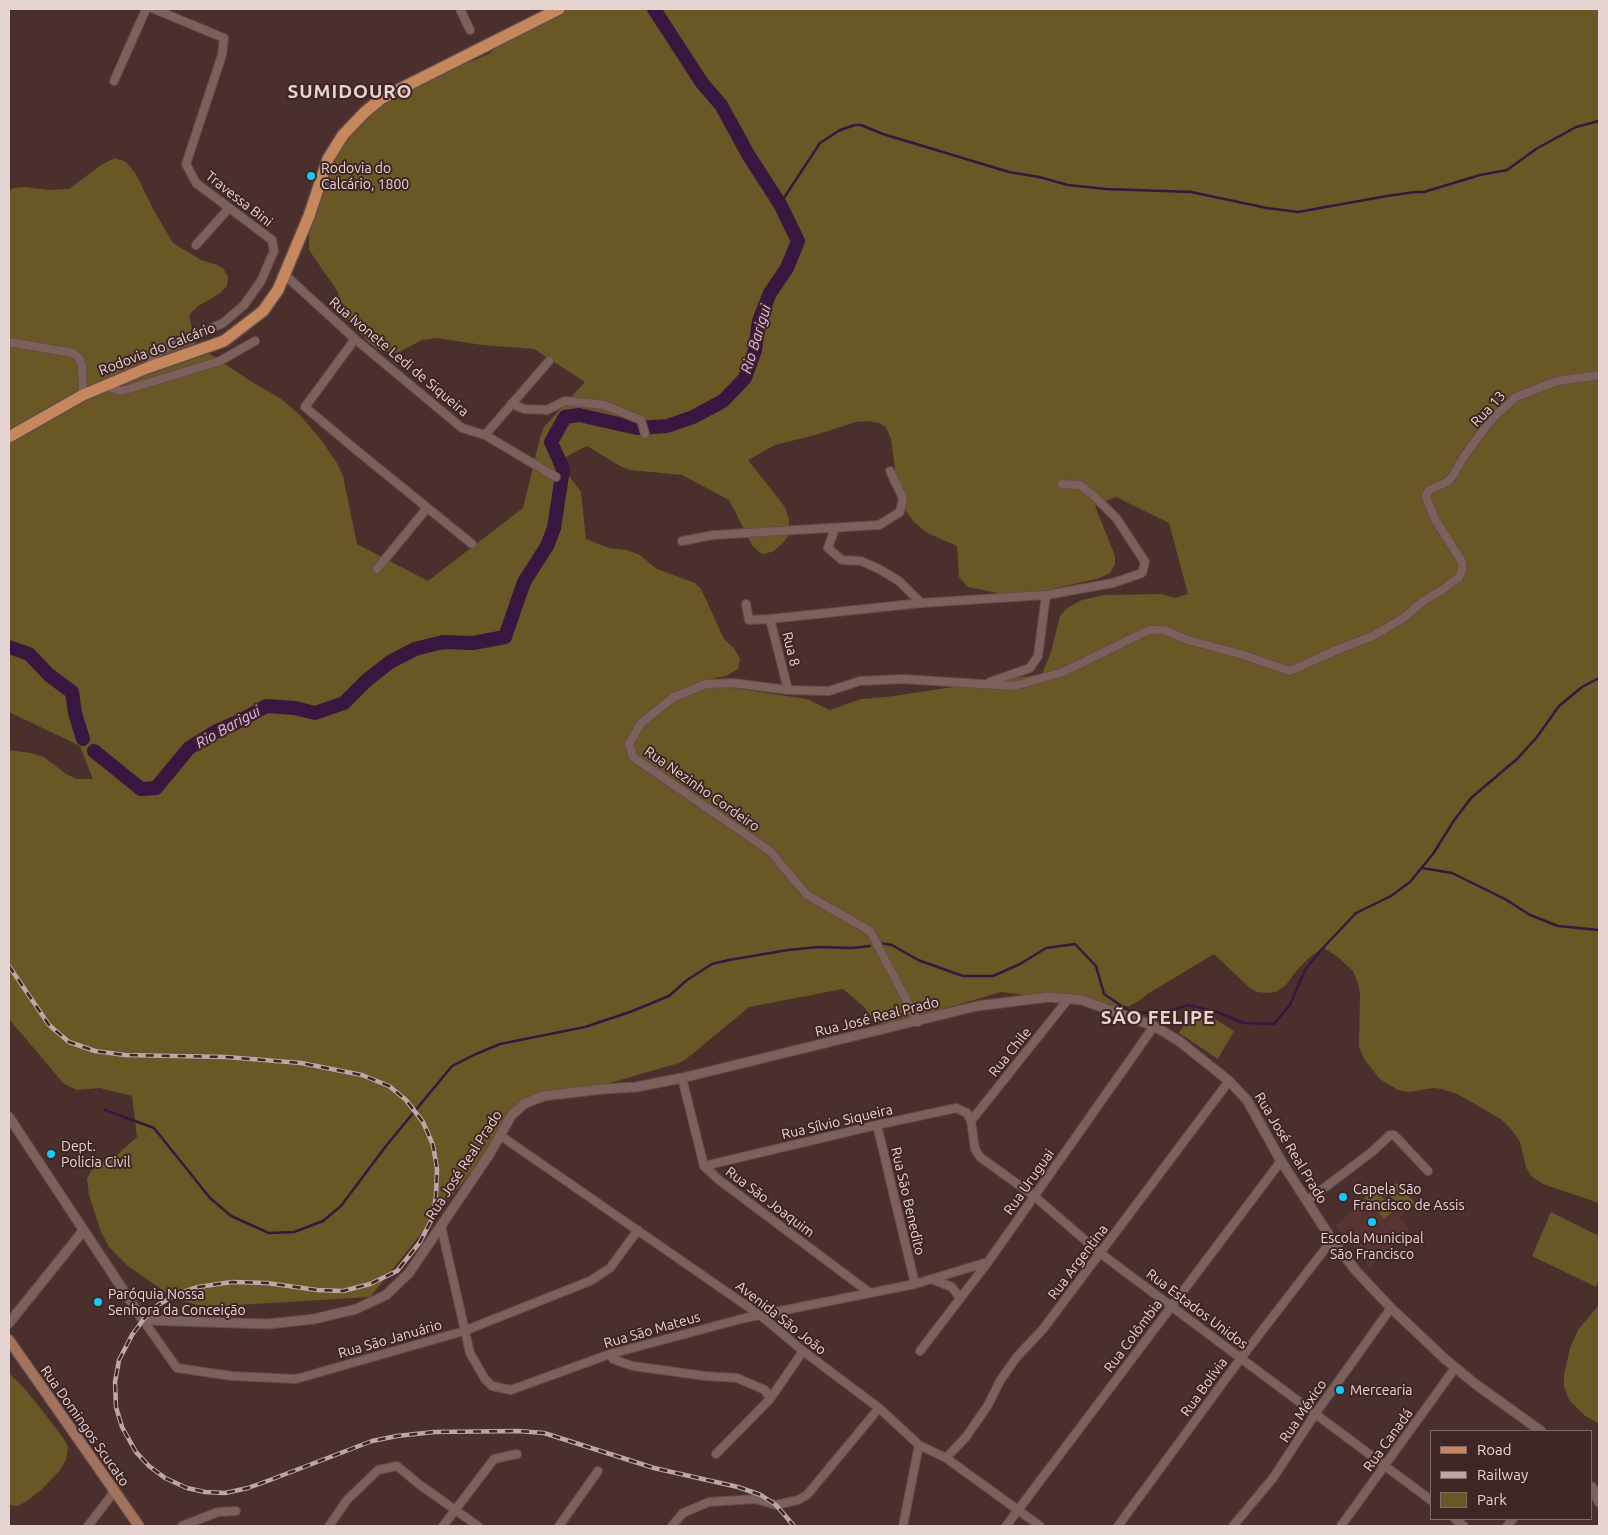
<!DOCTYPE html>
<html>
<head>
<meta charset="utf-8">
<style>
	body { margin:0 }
	#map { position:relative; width:1608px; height:1535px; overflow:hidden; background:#4a2f2d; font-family:Ubuntu,sans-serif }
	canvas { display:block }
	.frame { position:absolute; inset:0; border:10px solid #e5d4d2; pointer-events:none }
	.legend { position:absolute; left:1430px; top:1430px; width:162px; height:90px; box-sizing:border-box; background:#3f2523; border:1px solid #816b69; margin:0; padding:6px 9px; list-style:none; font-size:15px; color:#e5d4d2 }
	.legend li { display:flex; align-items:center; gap:10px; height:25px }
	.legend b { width:25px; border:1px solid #816b69 }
</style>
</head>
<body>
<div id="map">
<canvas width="1608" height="1535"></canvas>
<div class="frame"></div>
<ul class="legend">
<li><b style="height:6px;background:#c6875f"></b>Road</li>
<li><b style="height:6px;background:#bba7a5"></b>Railway</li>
<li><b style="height:14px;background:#695726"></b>Park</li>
</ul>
</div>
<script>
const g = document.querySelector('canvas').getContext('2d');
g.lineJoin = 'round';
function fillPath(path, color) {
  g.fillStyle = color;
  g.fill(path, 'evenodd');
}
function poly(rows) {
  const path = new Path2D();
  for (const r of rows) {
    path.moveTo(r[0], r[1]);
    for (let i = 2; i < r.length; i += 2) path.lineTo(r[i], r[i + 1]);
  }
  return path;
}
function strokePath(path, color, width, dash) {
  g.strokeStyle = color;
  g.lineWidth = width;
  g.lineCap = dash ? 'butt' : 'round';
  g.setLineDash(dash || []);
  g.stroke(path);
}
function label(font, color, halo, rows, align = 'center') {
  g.font = font + ' Ubuntu,sans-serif';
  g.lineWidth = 4;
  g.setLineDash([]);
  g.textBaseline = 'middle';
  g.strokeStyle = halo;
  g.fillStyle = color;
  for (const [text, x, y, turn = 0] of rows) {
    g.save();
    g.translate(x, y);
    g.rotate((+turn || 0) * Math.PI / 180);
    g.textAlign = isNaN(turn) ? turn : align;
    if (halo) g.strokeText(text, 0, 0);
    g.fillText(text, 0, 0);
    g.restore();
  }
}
const built = poly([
	[1397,1183,1415,1203,1399,1217,1409,1229,1399,1238,1391,1252,1377,1260,1370,1268,1336,1226,1372,1189,1381,1197]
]);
const green = poly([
	[562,9,1599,9,1599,1203,1543,1184,1531,1176,1526,1167,1520,1142,1511,1129,1502,1120,1475,1104,1457,1094,1442,1089,1433,1088,1409,1092,1398,1090,1380,1079,1364,1059,1359,1046,1360,995,1358,983,1353,971,1338,957,1324,948,1311,956,1296,971,1286,985,1276,992,1268,993,1257,992,1250,988,1214,954,1149,993,1139,1001,1129,1006,1113,1006,1001,992,895,1023,883,1024,872,1018,863,1006,843,989,749,1007,685,1060,679,1063,523,1108,370,1297,222,1306,198,1305,186,1302,168,1294,128,1266,109,1247,101,1232,89,1195,87,1179,91,1171,101,1163,118,1154,137,1137,132,1096,100,1088,77,1090,64,1084,9,1019,9,750,31,753,44,757,66,774,77,779,93,779,80,746,9,712,9,191,14,188,26,187,49,190,69,189,101,165,115,158,126,162,136,174,152,207,173,243,201,260,217,265,223,268,228,277,227,286,219,294,198,306,189,315,195,344,252,382,280,398,300,415,322,441,337,463,343,476,357,544,428,581,523,508,540,438,544,427,585,382,534,349,482,345,437,338,422,340,397,353,381,351,368,342,345,316,341,305,338,292,309,250,309,224,334,154,362,119,387,101,438,75,489,54,502,41],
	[869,421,879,423,886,427,891,439,897,484,904,508,913,521,927,533,957,546,959,577,968,587,998,593,1021,594,1039,592,1100,578,1110,573,1115,564,1115,556,1095,506,1116,497,1169,523,1188,594,1175,598,1161,594,1105,595,1082,600,1067,608,1060,616,1051,652,1042,674,886,697,861,699,830,710,807,699,732,688,714,678,726,676,738,669,740,659,734,648,724,639,701,589,695,583,657,569,640,555,627,550,609,548,586,539,581,492,558,461,587,446,620,466,630,470,682,475,729,500,752,545,760,553,764,554,774,551,783,543,788,536,789,520,785,507,748,460,775,445,815,435,856,422],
	[1196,1007,1234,1031,1218,1059,1179,1033],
	[1397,1183,1415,1203,1405,1211,1387,1192],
	[1374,1189,1394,1210,1384,1219,1365,1198],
	[1551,1212,1599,1236,1599,1279,1596,1287,1532,1256],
	[1599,1305,1599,1424,1584,1415,1569,1400,1564,1386,1564,1375,1570,1348,1578,1330],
	[9,1373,24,1388,49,1419,64,1439,68,1447,66,1460,60,1470,41,1490,26,1502,17,1506,9,1505]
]);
const stream = poly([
	[780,204,820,143,840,130,855,125,861,125,883,134,1009,172,1039,177,1068,185,1106,189,1191,192,1267,208,1298,212,1387,196,1415,192,1424,192,1480,175,1507,170,1536,149,1576,127,1599,121],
	[1422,868,1452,873,1505,899,1530,915,1558,926,1599,930],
	[880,943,892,945,918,960,963,976,993,976,1020,964,1046,948,1075,944,1096,966,1104,994,1129,1011,1159,1014,1188,1005,1217,1012,1244,1023,1274,1024,1290,1005,1305,970,1321,950,1356,913,1391,896,1410,882,1433,854,1453,822,1471,798,1517,759,1537,737,1559,706,1582,687,1599,678],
	[105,1110,154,1128,210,1198,231,1216,269,1233,294,1232,323,1221,341,1206,386,1146,452,1066,476,1054,500,1044,585,1027,630,1012,669,996,687,980,712,964,729,960,788,950,818,947,852,948,870,946]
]);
const river = poly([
	[9,647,29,654,49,675,72,692,75,713,83,739],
	[94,751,141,789,156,788,189,748,215,732,242,720,266,706,295,708,315,713,344,703,367,680,390,662,415,649,443,642,473,643,505,637,524,582,547,546,554,528,563,469,551,442,565,417,579,415,637,428,667,426,693,417,723,401,745,378,755,350,759,321,770,293,787,268,798,241,780,204,749,156,721,105,702,83,654,9]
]);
const minor = poly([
	[460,9,470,30],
	[114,81,146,9],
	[196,245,229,208],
	[285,275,355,339,462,428,485,435,556,477],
	[355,339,305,407,355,449,472,544],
	[9,342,73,353,79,358,82,365,83,395],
	[148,367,157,352,223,323,244,305,261,281,274,251,272,240,196,183,186,164,222,55,224,38,154,9],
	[104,386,122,391,220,361,255,341],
	[511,404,525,409,547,410,565,401,604,405,641,420,645,434],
	[485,435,549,361],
	[835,528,828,548,842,560,861,561,879,569,899,581,921,603],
	[682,541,713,535,879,525,900,512,903,498,890,471],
	[377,569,427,508],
	[746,604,749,620,770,619,921,603,1046,595,1113,583,1142,573,1145,562,1117,519,1093,495,1080,485,1062,484],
	[770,619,788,690],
	[990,682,1030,668,1038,656,1046,595],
	[918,1022,870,931,807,895,770,851,633,757,629,744,641,723,674,697,706,684,733,683,788,690,829,691,860,681,902,679,1014,686,1063,672,1149,630,1164,630,1188,640,1240,654,1290,671,1339,649,1373,636,1405,617,1423,601,1442,590,1459,577,1462,570,1462,562,1436,521,1428,502,1426,497,1428,491,1447,482,1452,477,1463,458,1484,429,1497,414,1516,397,1557,381,1599,375],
	[682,1078,704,1166,719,1180,870,1293],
	[971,1121,1069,998],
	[877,1125,915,1284],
	[501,1136,760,1315,803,1351,879,1408,919,1445,946,1458,1040,1526],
	[704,1166,877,1125,956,1108,967,1113,971,1121,975,1149,980,1157,1034,1196,1100,1253,1432,1501],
	[1307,1201,1373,1151,1390,1135,1394,1135,1428,1171],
	[441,1226,470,1353,485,1379,492,1386,511,1390,610,1354,745,1318,915,1284,988,1262],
	[931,1279,952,1287,960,1298],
	[143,1320,177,1368,232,1376,296,1379,464,1331,590,1281,610,1268,638,1230],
	[920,1351,988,1262,1154,1026],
	[610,1354,613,1359,621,1362,633,1366,705,1376,737,1378,765,1390,770,1399],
	[716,1454,770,1399,803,1351],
	[946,1458,966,1437,988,1405,1000,1381,1016,1358,1043,1329,1229,1081],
	[1455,1519,1464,1526],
	[88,1526,114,1492],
	[182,1526,218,1512,236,1511],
	[329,1526,347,1500,378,1470,397,1466,420,1485,478,1526],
	[443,1526,494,1459,517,1454],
	[559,1526,598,1471],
	[672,1526,683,1513,709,1502,755,1499,776,1505,798,1500,807,1495,879,1408],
	[903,1526,919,1445],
	[1006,1526,1281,1161],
	[1118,1526,1241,1358,1332,1240],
	[1233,1526,1273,1478,1315,1414,1391,1308],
	[1341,1526,1455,1368],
	[1507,1526,1513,1519]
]);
const tertiary = poly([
	[9,1117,143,1320,268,1324,314,1319,356,1309,386,1295,409,1273,489,1155,511,1116,524,1104,543,1096,603,1089,636,1087,682,1078,977,1006,1049,997,1082,1000,1154,1026,1179,1041,1229,1081,1247,1100,1281,1161,1332,1240,1357,1272,1391,1308,1445,1359,1474,1383,1541,1431],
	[9,1323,83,1231],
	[1592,1487,1599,1502]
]);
const secondary = poly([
	[9,1340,139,1526]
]);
const primary = poly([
	[9,437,83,395,147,368,224,341,263,311,278,290,309,216,328,159,343,135,364,113,382,98,559,9]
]);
const rail = poly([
	[9,966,49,1025,69,1042,95,1051,125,1055,226,1057,301,1063,362,1075,389,1086,406,1100,423,1122,433,1145,437,1169,436,1195,433,1217,420,1242,397,1271,370,1284,343,1291,317,1290,267,1283,232,1282,198,1287,177,1294,158,1305,143,1320,132,1335,119,1360,115,1382,116,1407,122,1427,136,1452,149,1466,165,1478,187,1488,205,1492,225,1493,248,1488,270,1480,372,1441,397,1436,434,1432,518,1431,544,1433,654,1468,738,1487,761,1495,776,1505,794,1526]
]);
const markers = [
	[311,176,5,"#13cafb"],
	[51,1154,5,"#13cafb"],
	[1343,1197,5,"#13cafb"],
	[1372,1222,5,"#13cafb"],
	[98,1302,5,"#13cafb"],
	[1340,1390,5,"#13cafb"]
];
const poiNames = [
	["Rodovia do",321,168],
	["Calcário, 1800",321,184],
	["Dept.",61,1146],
	["Policia Civil",61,1162],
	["Capela São",1353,1189],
	["Francisco de Assis",1353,1205],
	["Escola Municipal",1372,1238,"center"],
	["São Francisco",1372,1254,"center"],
	["Paróquia Nossa",108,1294],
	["Senhora da Conceição",108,1310],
	["Mercearia",1350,1390]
];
const streetNames = [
	["Travessa Bini",239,199,38],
	["Rodovia do Calcário",157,349,-21],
	["Rua Ivonete Ledi de Siqueira",399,357,40],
	["Rua 13",1488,409,-47],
	["Rua 8",791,649,76],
	["Rua Nezinho Cordeiro",702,789,35],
	["Rua José Real Prado",877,1017,-14],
	["Rua Chile",1010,1052,-51],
	["Rua Sílvio Siqueira",837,1122,-13],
	["Rua José Real Prado",1291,1148,59],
	["Rua José Real Prado",464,1165,-57],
	["Rua Uruguai",1029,1182,-55],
	["Rua São Benedito",908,1201,77],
	["Rua São Joaquim",770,1202,37],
	["Rua Argentina",1078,1262,-53],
	["Rua Estados Unidos",1197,1309,37],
	["Avenida São João",781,1318,38],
	["Rua São Mateus",652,1330,-16],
	["Rua Colômbia",1133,1336,-53],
	["Rua São Januário",390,1339,-16],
	["Rua Bolívia",1204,1387,-54],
	["Rua México",1303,1411,-56],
	["Rua Domingos Scucato",85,1426,55],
	["Rua Canadá",1388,1440,-54]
];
const waterNames = [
	["Rio Barigui",756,339,-73],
	["Rio Barigui",228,727,-29]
];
const districtNames = [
	["SUMIDOURO",350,92],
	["SÃO FELIPE",1158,1018]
];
fillPath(built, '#583532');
fillPath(green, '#695726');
strokePath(stream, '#38163f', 2.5);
strokePath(river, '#38163f', 14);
strokePath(minor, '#624c4a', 10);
strokePath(tertiary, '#624c4a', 11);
strokePath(secondary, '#624c4a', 12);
strokePath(primary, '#624c4a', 14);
strokePath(minor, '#7d5f5c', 8);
strokePath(tertiary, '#7d5f5c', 9);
strokePath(secondary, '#a1735e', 10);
strokePath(primary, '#c6875f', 11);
strokePath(rail, '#bba7a5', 4.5);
strokePath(rail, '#3f2523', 2.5, [8]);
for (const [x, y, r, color] of markers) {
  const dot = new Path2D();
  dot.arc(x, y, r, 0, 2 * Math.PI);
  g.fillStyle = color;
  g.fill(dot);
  strokePath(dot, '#3f2523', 2);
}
label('14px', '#e5d4d2', '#3f2523', poiNames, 'left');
label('14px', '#e5d4d2', '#3f2523', streetNames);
label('italic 15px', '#edb3f9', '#3f2523', waterNames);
g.letterSpacing = '1px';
label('bold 19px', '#e5d4d2', '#3f2523', districtNames);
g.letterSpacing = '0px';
</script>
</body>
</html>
